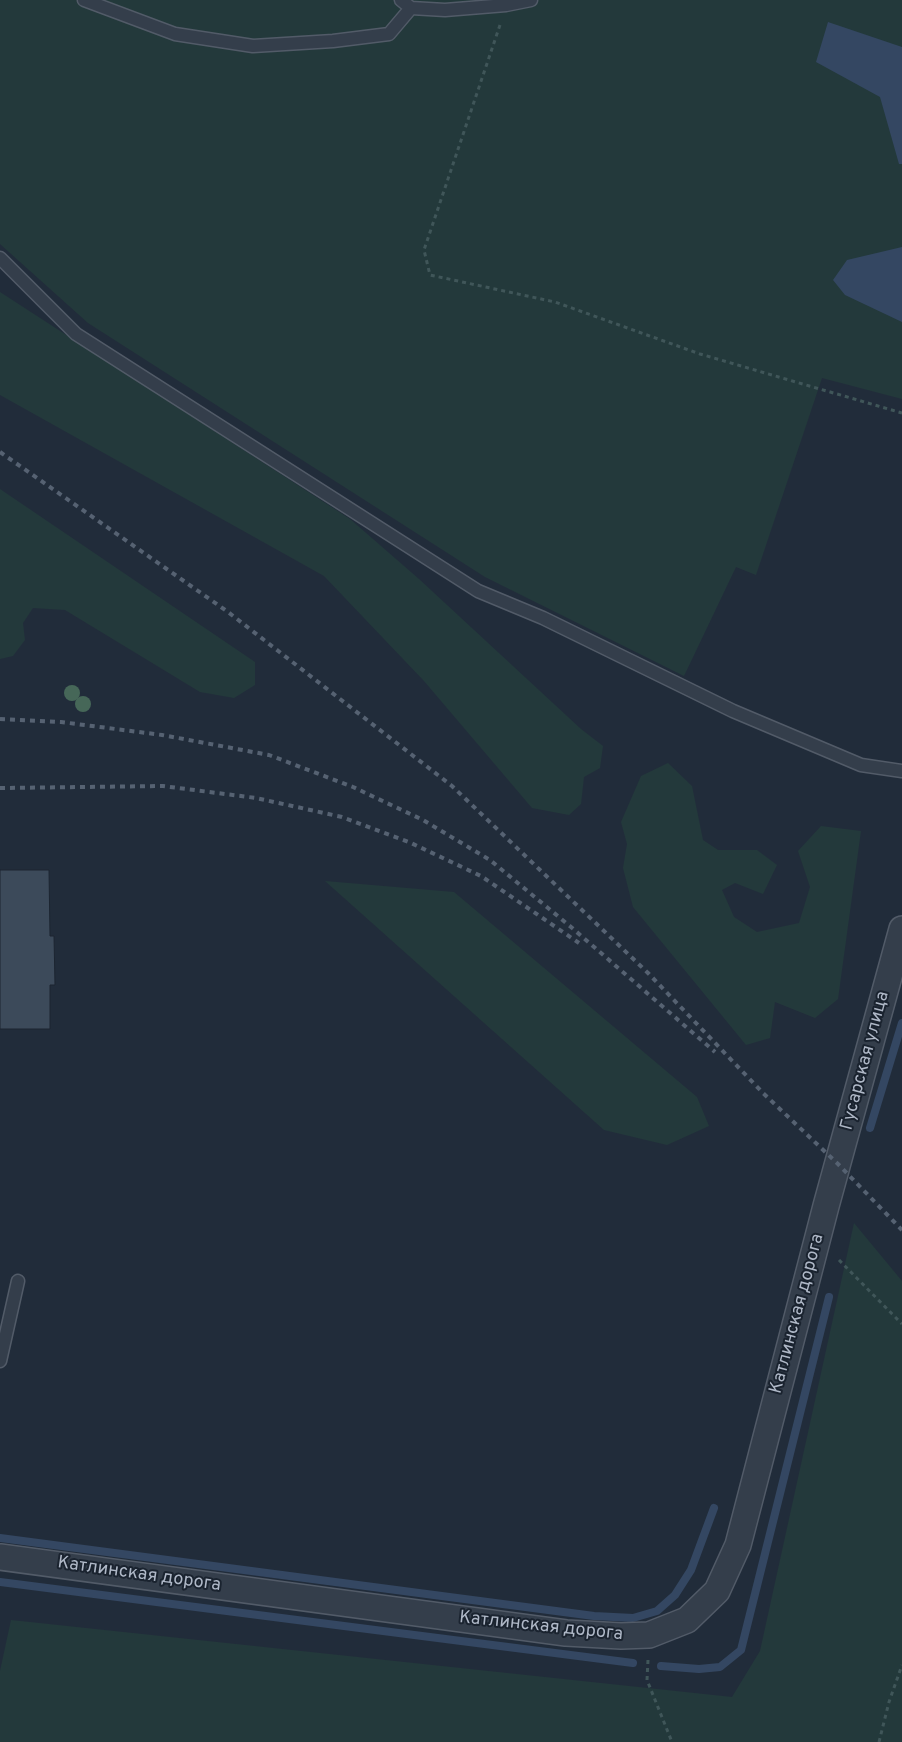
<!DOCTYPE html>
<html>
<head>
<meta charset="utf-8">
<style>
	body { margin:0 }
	canvas { display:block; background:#212c3a }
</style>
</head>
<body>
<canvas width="902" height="1742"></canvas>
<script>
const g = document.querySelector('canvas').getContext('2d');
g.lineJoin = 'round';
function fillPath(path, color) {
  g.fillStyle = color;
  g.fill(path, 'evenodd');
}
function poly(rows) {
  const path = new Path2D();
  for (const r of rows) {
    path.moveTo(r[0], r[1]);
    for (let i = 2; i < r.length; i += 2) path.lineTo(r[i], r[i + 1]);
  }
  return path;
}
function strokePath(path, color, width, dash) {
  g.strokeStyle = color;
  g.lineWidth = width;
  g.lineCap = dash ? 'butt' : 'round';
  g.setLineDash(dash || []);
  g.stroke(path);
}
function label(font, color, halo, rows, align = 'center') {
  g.font = font + ' Overpass,sans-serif';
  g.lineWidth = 4;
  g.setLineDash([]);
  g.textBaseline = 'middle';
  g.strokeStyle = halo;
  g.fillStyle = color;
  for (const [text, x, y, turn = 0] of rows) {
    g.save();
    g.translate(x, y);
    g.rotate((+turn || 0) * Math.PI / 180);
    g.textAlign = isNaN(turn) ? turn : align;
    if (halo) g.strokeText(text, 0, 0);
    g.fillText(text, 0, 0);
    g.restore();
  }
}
const green = poly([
	[0,0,902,0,902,399,822,378,756,575,736,567,684,676,485,577,88,323,0,244],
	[0,292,350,519,419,579,581,729,603,746,600,768,584,777,581,804,569,815,532,808,424,681,324,576,0,395],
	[0,489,255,662,255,685,234,698,200,692,65,610,33,608,23,623,25,640,13,656,0,659],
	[668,763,692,786,703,840,718,850,757,850,777,865,763,894,735,883,722,890,734,917,757,932,799,923,810,887,798,851,821,826,861,831,838,999,815,1018,775,1002,770,1038,746,1045,633,907,623,868,627,844,621,822,641,776],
	[325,881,454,892,697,1097,709,1126,667,1145,604,1130],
	[854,1223,902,1281,902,1742,0,1742,0,1671,11,1620,732,1697,760,1651]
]);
const water = poly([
	[828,22,902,47,902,164,899,164,880,97,816,62],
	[902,247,902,322,845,295,833,280,847,260]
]);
const stream = poly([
	[870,1128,902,1023],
	[0,1538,594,1616,633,1618,657,1611,675,1595,691,1570,714,1508],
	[0,1582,633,1663],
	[661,1666,699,1669,720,1667,741,1650,829,1297]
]);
const building = poly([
	[0,870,49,870,50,936,54,936,55,985,50,985,50,1029,0,1029,0,870]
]);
const path = poly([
	[500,25,424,250,430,275,555,302,700,354,902,413],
	[839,1260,902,1324],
	[648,1660,647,1680,672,1742],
	[879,1742,889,1702,902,1665]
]);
const service = poly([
	[84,0,175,34,253,46,333,41,389,34,411,8,445,10,506,5,531,0],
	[401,0,411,8],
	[0,258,76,334,478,591,543,618,733,711,861,765,902,771],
	[0,1361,18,1281]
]);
const minor = poly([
	[0,1557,566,1633,621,1636,649,1635,687,1620,717,1591,738,1545,826,1206,902,929]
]);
const rail = poly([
	[0,452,228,612,452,786,648,973,763,1093,838,1164,902,1230],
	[0,719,61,722,162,735,269,755,353,787,423,820,490,860,571,927,715,1052],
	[0,788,163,786,256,798,342,817,411,843,481,876,579,943]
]);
const trees = [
	[72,693],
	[83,704]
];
const streetNames = [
	["Гусарская улица",866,1061,-75],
	["Катлинская дорога",798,1314,-75],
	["Катлинская дорога",139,1575,8],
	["Катлинская дорога",541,1627,6]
];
fillPath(green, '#23393b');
fillPath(water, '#344762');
strokePath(stream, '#344762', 8);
fillPath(building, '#3c4a5a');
strokePath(building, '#1c2531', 1);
strokePath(service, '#525b68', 15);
strokePath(minor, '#525b68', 28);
strokePath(path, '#405659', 3, [4, 4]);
strokePath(service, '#343e4b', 12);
strokePath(minor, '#343e4b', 25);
strokePath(rail, '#566272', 4, [5, 5]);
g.fillStyle = '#466758';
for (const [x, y] of trees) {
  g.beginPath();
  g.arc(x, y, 8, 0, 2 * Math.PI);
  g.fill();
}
label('18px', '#afb8c7', '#1a232f', streetNames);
</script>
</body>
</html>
